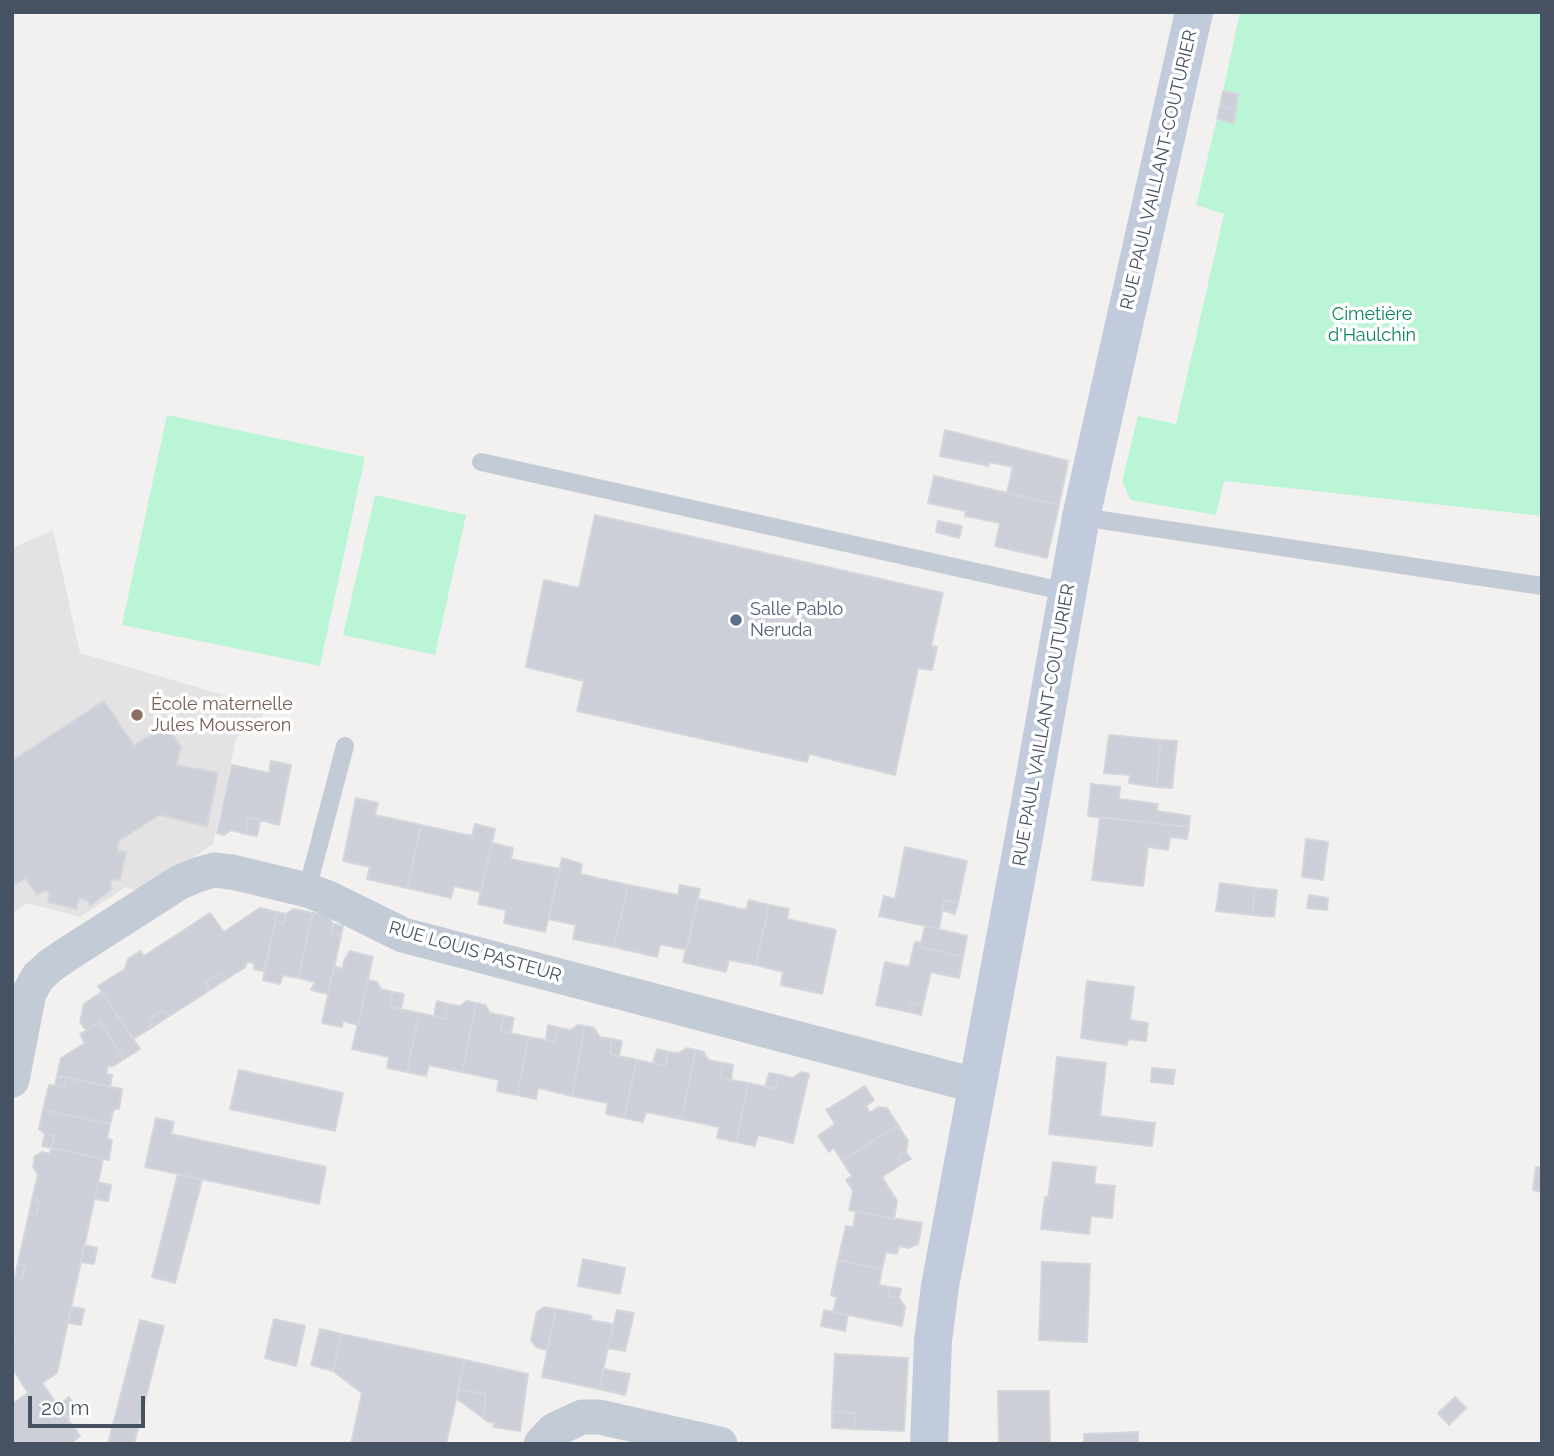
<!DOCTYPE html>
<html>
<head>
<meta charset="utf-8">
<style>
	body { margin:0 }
	#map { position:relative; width:1554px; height:1456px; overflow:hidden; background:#f3f1f0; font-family:Raleway,sans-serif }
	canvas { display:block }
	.frame { position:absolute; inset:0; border:14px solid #465161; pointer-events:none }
	.scale { position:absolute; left:28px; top:1396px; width:117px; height:32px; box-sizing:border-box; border:4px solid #465161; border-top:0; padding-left:9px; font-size:21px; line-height:24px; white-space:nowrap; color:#465161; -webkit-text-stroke:5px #fff; paint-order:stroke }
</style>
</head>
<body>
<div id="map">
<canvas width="1554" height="1456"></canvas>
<div class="frame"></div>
<div class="scale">20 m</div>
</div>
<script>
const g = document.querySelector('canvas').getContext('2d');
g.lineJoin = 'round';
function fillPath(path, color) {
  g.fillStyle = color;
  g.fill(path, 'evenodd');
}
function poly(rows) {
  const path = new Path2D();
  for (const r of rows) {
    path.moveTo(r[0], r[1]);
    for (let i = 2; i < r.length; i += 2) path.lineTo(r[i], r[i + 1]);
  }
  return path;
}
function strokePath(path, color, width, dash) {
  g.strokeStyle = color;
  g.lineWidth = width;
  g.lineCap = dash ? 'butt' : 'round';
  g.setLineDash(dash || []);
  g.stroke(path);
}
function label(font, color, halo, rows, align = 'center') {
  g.font = font + ' Raleway,sans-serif';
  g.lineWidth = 7;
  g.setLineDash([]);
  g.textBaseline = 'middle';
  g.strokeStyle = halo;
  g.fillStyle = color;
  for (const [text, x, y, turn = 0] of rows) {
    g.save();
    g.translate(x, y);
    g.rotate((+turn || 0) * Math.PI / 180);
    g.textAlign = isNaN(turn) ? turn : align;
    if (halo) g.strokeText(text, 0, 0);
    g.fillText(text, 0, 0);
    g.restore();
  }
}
const education = poly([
	[53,530,80,653,265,707,260,724,254,724,244,729,236,740,213,844,143,892,126,887,80,917,28,903,12,913,12,548]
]);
const green = poly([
	[1240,12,1542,12,1542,516,1224,481,1216,515,1130,500,1122,481,1138,416,1176,424,1224,214,1196,205,1217,119],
	[167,415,365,457,320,666,122,625],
	[375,495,466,515,435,655,343,635]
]);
const building = poly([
	[1223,91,1238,94,1236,109,1220,106,1223,91],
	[1220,106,1236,109,1234,123,1217,119,1220,106],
	[945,430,1068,461,1059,505,1007,493,1013,467,989,462,989,466,940,456,945,430],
	[934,476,1059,505,1047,558,995,546,1000,523,965,516,966,511,928,503,934,476],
	[595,515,943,593,931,646,937,647,932,670,918,668,895,775,809,754,807,762,577,711,584,681,526,667,544,580,579,588,595,515],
	[938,521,962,526,959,538,936,532,938,521],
	[104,701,134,746,166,725,181,747,176,765,218,773,207,826,159,815,123,838,119,841,117,851,126,852,120,880,111,879,110,886,112,889,90,906,87,900,79,898,76,909,48,902,50,892,44,891,37,895,25,878,12,887,12,761,104,701],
	[1109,735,1161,740,1156,787,1129,783,1130,775,1104,773,1109,735],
	[1161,740,1177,741,1172,788,1156,787,1161,740],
	[271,761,291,765,279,825,248,817,246,834,231,830,224,835,217,833,232,765,269,773,271,761],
	[1091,784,1120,787,1119,799,1158,804,1157,811,1190,816,1189,827,1088,816,1091,784],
	[356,798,378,803,375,815,421,825,407,888,367,879,370,867,343,861,356,798],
	[248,817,260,820,257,836,246,834,248,817],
	[1100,817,1189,827,1187,839,1170,837,1168,850,1148,847,1143,886,1092,880,1100,817],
	[475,824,495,829,481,892,454,886,451,898,407,888,421,825,472,836,475,824],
	[1306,839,1328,842,1323,880,1302,877,1306,839],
	[492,843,513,848,511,859,560,869,545,932,504,923,506,910,478,904,492,843],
	[905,847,967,861,958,903,944,900,939,929,879,916,884,896,895,899,905,847],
	[562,858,582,864,580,874,628,885,614,947,573,939,576,925,548,919,562,858],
	[1220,883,1255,888,1252,915,1216,911,1220,883],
	[628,885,678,895,680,885,700,889,687,950,660,944,657,957,614,947,628,885],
	[1255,888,1277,890,1274,917,1252,915,1255,888],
	[1309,895,1328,898,1327,910,1307,908,1309,895],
	[698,899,746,910,749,900,769,905,756,965,729,960,726,972,683,962,698,899],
	[944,900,958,903,955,914,942,910,944,900],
	[769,905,789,909,787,919,836,930,822,994,781,985,783,972,756,965,769,905],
	[260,908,277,912,264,971,254,969,254,963,248,962,245,965,246,967,228,978,224,978,221,973,206,982,209,987,207,992,171,1015,166,1014,163,1010,148,1020,151,1024,148,1030,133,1039,98,986,125,969,128,959,140,951,144,956,210,913,224,932,260,908],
	[293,909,313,913,298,978,283,975,280,984,263,980,275,922,283,924,286,914,293,909],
	[277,912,286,914,283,924,275,922,277,912],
	[313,913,328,915,333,924,331,934,341,936,328,994,311,990,315,982,298,978,313,913],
	[333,924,343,926,341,936,331,934,333,924],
	[925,926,967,936,963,957,920,947,925,926],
	[915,942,921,943,920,947,963,957,959,978,931,972,923,1005,910,1003,909,1012,876,1005,885,962,909,967,915,942],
	[350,951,373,957,358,1025,343,1021,342,1027,322,1023,334,966,342,969,345,959,350,951],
	[221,973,224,978,228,978,207,992,209,987,206,982,221,973],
	[368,980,377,982,381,989,393,992,390,1007,419,1013,407,1072,387,1068,389,1057,352,1049,368,980],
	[1087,981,1134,987,1130,1020,1148,1023,1146,1041,1128,1039,1127,1045,1081,1038,1087,981],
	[102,992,140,1049,124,1059,100,1022,86,1030,80,1022,84,1004,102,992],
	[393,992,404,994,401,1009,390,1007,393,992],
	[437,1001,448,1004,445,1019,434,1016,437,1001],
	[467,1001,476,1003,462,1072,429,1065,426,1076,407,1072,419,1013,445,1019,448,1004,460,1006,467,1001],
	[476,1003,485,1005,490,1013,504,1016,500,1031,529,1037,517,1095,497,1091,499,1080,462,1072,476,1003],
	[910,1003,923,1005,921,1015,909,1012,910,1003],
	[163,1010,166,1014,171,1015,148,1030,151,1024,148,1020,163,1010],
	[504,1016,514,1018,511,1033,500,1031,504,1016],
	[100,1022,124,1059,113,1066,108,1066,106,1074,112,1075,110,1087,57,1076,61,1058,85,1043,80,1034,100,1022],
	[548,1025,559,1028,555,1042,546,1040,548,1025],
	[578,1025,585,1026,572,1096,538,1088,536,1099,517,1095,529,1037,555,1042,559,1028,570,1030,578,1025],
	[585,1026,594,1028,600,1037,612,1039,610,1054,637,1060,624,1118,606,1114,608,1103,572,1096,585,1026],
	[612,1039,622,1041,619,1056,610,1054,612,1039],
	[687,1048,696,1050,681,1119,646,1112,643,1122,624,1118,637,1060,665,1066,669,1052,679,1053,687,1048],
	[657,1049,669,1052,665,1066,653,1063,657,1049],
	[696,1050,704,1052,708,1060,723,1063,720,1078,748,1083,736,1142,717,1138,719,1127,681,1119,696,1050],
	[1057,1057,1106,1063,1100,1116,1155,1123,1152,1146,1049,1134,1057,1057],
	[723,1063,733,1065,731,1080,720,1078,723,1063],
	[1152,1068,1175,1070,1173,1084,1151,1082,1152,1068],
	[239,1070,343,1093,335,1131,230,1109,239,1070],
	[802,1072,809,1074,793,1143,758,1135,755,1146,736,1142,748,1083,776,1089,780,1075,792,1078,802,1072],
	[769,1073,780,1075,776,1089,765,1087,769,1073],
	[57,1076,66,1077,65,1087,55,1086,57,1076],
	[66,1077,122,1089,119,1109,114,1109,110,1124,43,1110,49,1085,65,1087,66,1077],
	[865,1086,874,1100,866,1106,870,1113,878,1107,887,1108,898,1125,842,1161,834,1148,829,1152,818,1136,835,1124,826,1110,865,1086],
	[43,1110,110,1124,107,1139,112,1140,109,1160,51,1148,54,1136,45,1134,39,1129,43,1110],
	[156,1118,174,1122,171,1134,326,1167,319,1204,145,1167,156,1118],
	[898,1125,908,1141,906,1152,898,1157,902,1164,882,1177,897,1201,894,1219,849,1210,853,1191,846,1180,852,1176,842,1161,898,1125],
	[45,1134,54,1136,51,1148,42,1146,45,1134],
	[51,1148,103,1159,57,1373,42,1383,80,1436,70,1444,12,1444,12,1404,28,1393,13,1369,14,1363,12,1360,12,1348,15,1337,12,1336,12,1278,15,1277,22,1279,25,1265,18,1263,29,1214,36,1216,39,1201,32,1200,38,1174,33,1167,35,1156,42,1152,50,1154,51,1148],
	[906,1152,911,1159,902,1164,898,1157,906,1152],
	[1053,1162,1096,1167,1094,1184,1115,1186,1112,1218,1091,1216,1089,1234,1041,1229,1045,1197,1048,1197,1053,1162],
	[1536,1167,1542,1167,1542,1192,1533,1190,1536,1167],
	[178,1174,202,1180,175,1283,152,1277,178,1174],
	[98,1182,111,1185,108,1201,95,1199,98,1182],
	[32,1200,39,1201,36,1216,29,1214,32,1200],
	[856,1212,922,1223,918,1244,908,1248,899,1246,897,1254,886,1252,882,1269,838,1260,846,1226,853,1227,856,1212],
	[85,1245,97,1248,94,1264,81,1262,85,1245],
	[583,1259,625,1268,620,1294,578,1286,583,1259],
	[838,1260,882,1269,879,1285,890,1287,889,1297,899,1298,905,1307,902,1326,833,1312,837,1297,831,1295,838,1260],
	[1042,1262,1090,1264,1087,1342,1039,1340,1042,1262],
	[18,1263,25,1265,22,1279,15,1277,18,1263],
	[890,1287,901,1289,899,1298,889,1297,890,1287],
	[72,1307,84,1309,81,1325,67,1323,72,1307],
	[544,1307,556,1309,547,1350,536,1347,531,1340,537,1312,544,1307],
	[556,1309,592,1316,590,1320,613,1324,599,1389,542,1377,556,1309],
	[617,1310,634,1313,625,1351,608,1348,617,1310],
	[824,1310,848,1315,845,1331,821,1326,824,1310],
	[274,1319,305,1326,296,1366,265,1358,274,1319],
	[140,1320,164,1326,134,1444,108,1444,140,1320],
	[320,1329,341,1334,333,1371,311,1365,320,1329],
	[341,1334,465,1360,446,1444,351,1444,362,1393,333,1371,341,1334],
	[835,1354,908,1358,904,1431,854,1429,855,1413,832,1412,835,1354],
	[465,1360,528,1374,520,1431,493,1427,495,1423,488,1422,483,1418,486,1394,458,1389,465,1360],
	[604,1369,630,1374,625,1395,599,1389,604,1369],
	[458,1389,486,1394,483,1418,456,1398,458,1389],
	[998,1391,1049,1391,1050,1444,999,1444,998,1391],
	[69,1397,79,1411,68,1419,58,1405,69,1397],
	[1455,1397,1466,1408,1449,1425,1438,1413,1455,1397],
	[832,1412,855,1413,854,1429,832,1428,832,1412],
	[1138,1432,1138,1444,1084,1444,1084,1434,1138,1432]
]);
const lane = poly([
	[481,462,1067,592],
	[1081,517,1542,586],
	[307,890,345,746]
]);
const street = poly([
	[12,1080,29,993,38,977,50,966,66,955,180,882,197,875,214,870,232,872,307,890,328,898,403,935,978,1086],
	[541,1444,554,1430,582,1417,599,1417,720,1444]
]);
const secondary = poly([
	[929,1444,933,1341,940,1286,1024,837,1081,517,1194,12]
]);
const markers = [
	[736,620,7,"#5c6f8a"],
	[137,715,7,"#8d6e63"]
];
const streetNames = [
	["RUE PAUL VAILLANT-COUTURIER",1159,170,-77],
	["RUE PAUL VAILLANT-COUTURIER",1044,725,-80],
	["RUE LOUIS PASTEUR",475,952,16]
];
const parkNames = [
	["Cimetière",1372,315],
	["d'Haulchin",1372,336]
];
const serviceNames = [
	["Salle Pablo",750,610],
	["Neruda",750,631]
];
const educationNames = [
	["École maternelle",151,705],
	["Jules Mousseron",151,726]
];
fillPath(education, '#e4e2e2');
fillPath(green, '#bbf5d8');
fillPath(building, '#cccfd7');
strokePath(building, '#d4d6dd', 2);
strokePath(lane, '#c3cbd7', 18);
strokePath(street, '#c3cbd7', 35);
strokePath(secondary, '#c1cbdc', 38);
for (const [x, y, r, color] of markers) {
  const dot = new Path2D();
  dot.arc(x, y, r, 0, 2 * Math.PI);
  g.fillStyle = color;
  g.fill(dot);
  strokePath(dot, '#fff', 2.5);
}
label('18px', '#465161', '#fff', streetNames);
label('18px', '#0c8758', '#fff', parkNames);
label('18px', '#4e5e75', '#fff', serviceNames, 'left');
label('18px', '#785e54', '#fff', educationNames, 'left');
</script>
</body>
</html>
